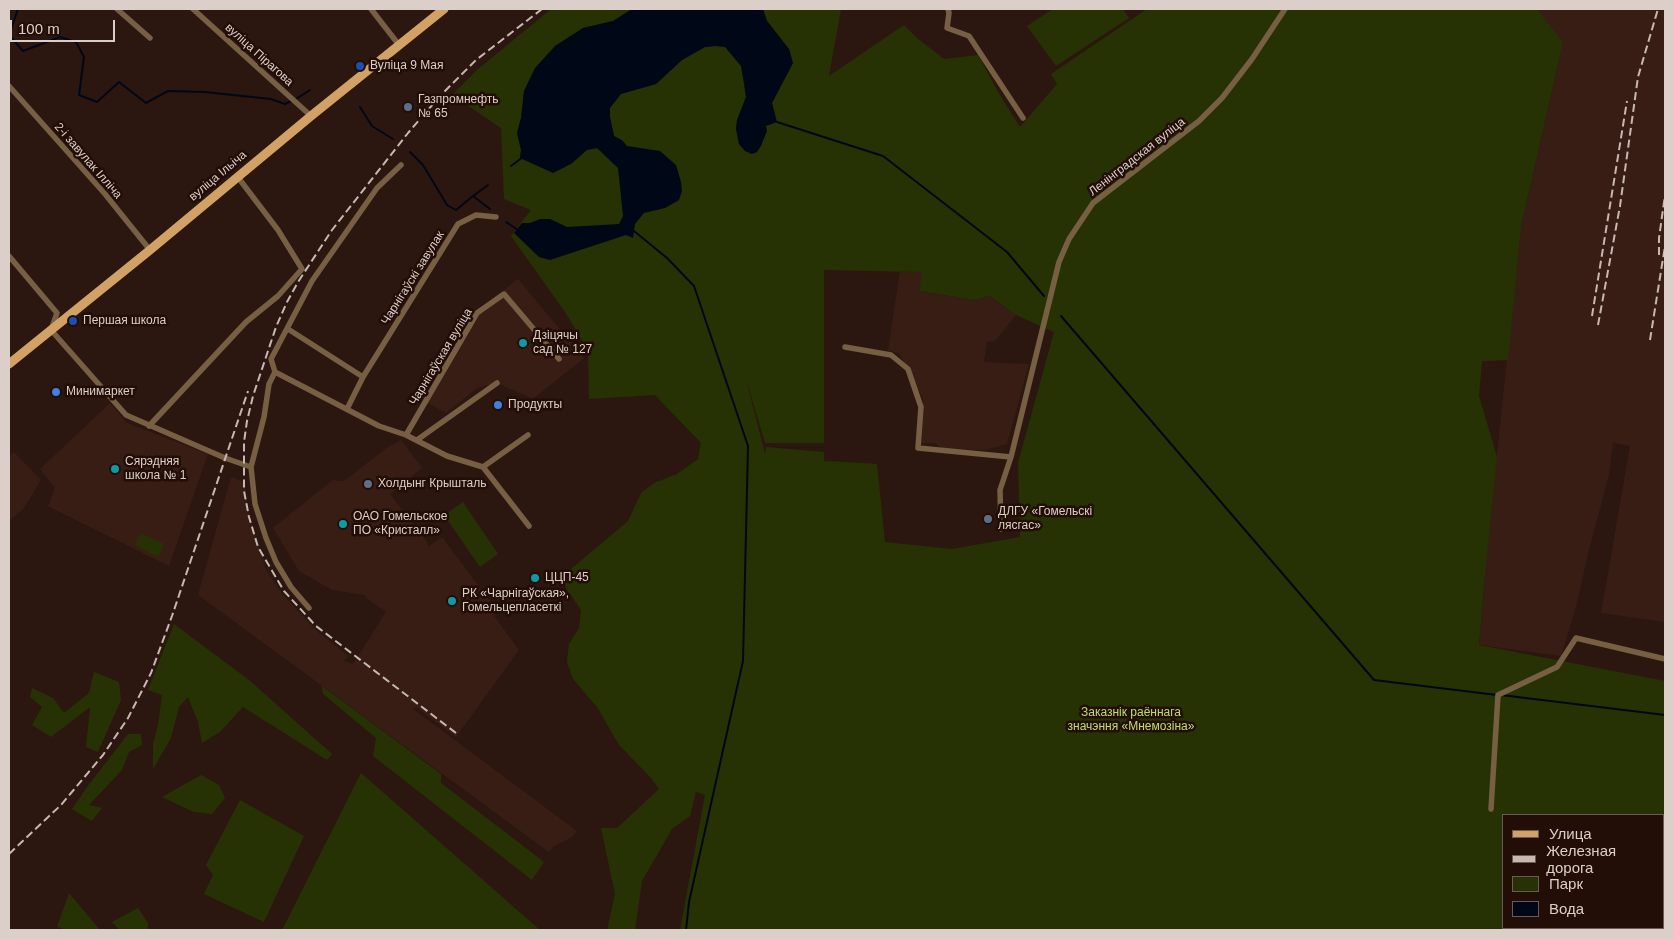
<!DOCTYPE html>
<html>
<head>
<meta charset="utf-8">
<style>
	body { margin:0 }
	#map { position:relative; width:1674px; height:939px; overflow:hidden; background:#2c1710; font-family:Arial,sans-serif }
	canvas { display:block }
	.frame { position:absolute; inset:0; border:10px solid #dccec8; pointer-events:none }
	.legend { position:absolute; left:1502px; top:814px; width:162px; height:115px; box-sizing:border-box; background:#220e07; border:1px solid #6c5b54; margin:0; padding:6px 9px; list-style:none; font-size:15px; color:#dccec8 }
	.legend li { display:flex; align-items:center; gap:10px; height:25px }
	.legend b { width:25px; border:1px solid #6c5b54 }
	.scale { position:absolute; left:10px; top:20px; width:105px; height:22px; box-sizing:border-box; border:2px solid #dccec8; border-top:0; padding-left:6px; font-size:15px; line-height:18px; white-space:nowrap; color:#dccec8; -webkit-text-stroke:4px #220e07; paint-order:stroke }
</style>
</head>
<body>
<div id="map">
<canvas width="1674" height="939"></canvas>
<div class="frame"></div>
<ul class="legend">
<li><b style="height:6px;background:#d2a166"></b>Улица</li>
<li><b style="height:6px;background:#c7b8b2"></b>Железная дорога</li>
<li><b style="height:14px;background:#263204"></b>Парк</li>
<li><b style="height:14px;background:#000817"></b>Вода</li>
</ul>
<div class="scale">100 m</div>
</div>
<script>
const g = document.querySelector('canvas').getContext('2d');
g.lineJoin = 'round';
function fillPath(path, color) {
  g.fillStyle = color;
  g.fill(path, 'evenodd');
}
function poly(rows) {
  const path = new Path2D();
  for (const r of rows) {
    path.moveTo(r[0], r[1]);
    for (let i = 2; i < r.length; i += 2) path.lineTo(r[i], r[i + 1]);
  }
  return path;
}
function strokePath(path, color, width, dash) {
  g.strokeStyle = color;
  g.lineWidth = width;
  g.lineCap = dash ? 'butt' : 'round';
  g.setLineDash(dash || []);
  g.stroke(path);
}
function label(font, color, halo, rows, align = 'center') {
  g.font = font + ' Arial,sans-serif';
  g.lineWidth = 5;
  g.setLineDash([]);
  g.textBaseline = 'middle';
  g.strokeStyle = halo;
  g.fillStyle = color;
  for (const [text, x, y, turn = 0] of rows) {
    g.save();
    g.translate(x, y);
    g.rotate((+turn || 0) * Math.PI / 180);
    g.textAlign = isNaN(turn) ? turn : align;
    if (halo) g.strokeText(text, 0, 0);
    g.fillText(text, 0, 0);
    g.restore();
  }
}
const built = poly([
	[1537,9,1665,9,1665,622,1601,613,1630,446,1613,443,1609,475,1589,550,1576,607,1561,656,1479,645,1488,539,1521,227,1563,42],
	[900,271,923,272,919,291,975,300,990,296,1016,315,995,341,987,342,984,362,1029,364,1007,444,985,450,942,449,935,443,921,443,923,399,899,353,888,351],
	[518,279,584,358,533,399,497,383,477,388,446,413,422,400,473,314],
	[110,403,127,423,208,454,169,566,48,506,55,488,40,469],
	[401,440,422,468,390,494,427,542,428,547,442,537,498,612,494,616,519,650,456,737,416,707,413,709,577,831,572,837,554,846,549,852,198,595,231,477,245,482,247,506,266,570,283,595,318,632,348,656,344,661,353,664,386,612,366,598,365,595,332,590,299,571,273,528,333,480,344,481,385,449],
	[14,452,41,480,24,508,9,521,9,456]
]);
const green = poly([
	[551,9,632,9,613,21,583,28,555,46,524,91,521,118,517,133,521,150,520,158,528,161,571,164,587,150,597,148,614,136,610,117,610,107,621,94,656,84,682,60,705,47,715,46,725,47,741,66,746,97,737,120,736,129,739,144,745,151,752,154,757,152,766,126,775,114,773,109,772,103,793,63,789,49,767,21,763,9,841,9,829,76,904,25,917,38,944,59,978,55,1001,97,1020,127,1057,84,1051,74,1147,9,1537,9,1563,42,1521,227,1508,360,1482,361,1479,396,1497,457,1484,585,1479,645,1665,681,1665,930,680,930,705,795,696,792,690,816,672,829,642,881,635,930,607,930,615,894,601,828,617,828,659,789,651,778,619,745,597,707,573,679,567,662,569,644,579,628,581,610,566,588,564,575,628,521,641,493,654,483,677,474,698,459,701,443,655,395,589,399,588,350,565,312,511,236,531,210,504,199,501,128,452,95,477,70],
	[824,270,922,272,919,291,975,300,990,296,1016,315,1054,332,1018,463,1020,537,952,549,885,542,877,464,824,461,824,452,766,447,765,454,746,379,765,443,824,443],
	[1503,815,1663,815,1663,928,1503,928],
	[1053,9,1123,9,1129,18,1056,66,1027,26],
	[463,502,498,554,480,567,444,515],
	[141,533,164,544,158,557,135,545],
	[174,624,249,680,332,754,327,760,243,707,220,732,202,743,198,722,188,697,179,707,171,738,153,769,153,744,158,725,162,695,148,690],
	[94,672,119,682,121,700,98,752,86,747,90,707,51,737,32,725,42,707,30,697,32,688,53,698,64,713,89,693],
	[322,686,441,774,441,783,544,862,532,880,373,756,376,738,323,694],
	[128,734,141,734,142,745,129,752,122,770,89,805,102,808,92,821,72,809,87,787],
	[361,773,540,930,282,930],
	[201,775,219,785,225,798,212,814,194,812,162,797],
	[240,800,304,836,264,922,204,894,213,875,206,865],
	[69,893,100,930,68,930,57,927],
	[138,908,148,923,148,930,120,930,112,922]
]);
const water = poly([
	[632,9,763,9,767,21,789,49,793,63,772,103,777,122,766,126,767,131,761,146,757,152,752,154,745,151,739,144,736,129,737,120,746,97,744,83,741,66,725,47,715,46,705,47,682,60,656,84,621,94,610,108,610,117,614,136,622,140,627,146,660,151,676,165,681,182,682,191,679,200,665,208,644,213,635,224,633,238,626,235,550,260,539,257,514,233,522,223,530,223,540,219,550,219,567,227,619,224,623,216,618,168,597,148,587,150,571,164,553,173,520,158,521,150,517,133,521,118,524,91,535,68,555,46,583,28,613,21]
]);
const stream = poly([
	[18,9,9,35,23,51,60,37,76,42,84,57,79,95,97,102,119,82,146,103,168,91,205,92,271,99,285,104,291,101],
	[296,99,310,90],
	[360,107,372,126,393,139],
	[777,122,883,156,1007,252,1044,296],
	[410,152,423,165,447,205,456,210,473,196,490,209],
	[511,166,523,157],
	[473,196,488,185],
	[506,222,518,230],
	[632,232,634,231,667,258,694,286,748,446,743,661,689,902,686,930],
	[1061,316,1374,680,1497,695],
	[1501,695,1665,715]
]);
const street = poly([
	[117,9,150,38],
	[193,9,311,116],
	[371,9,399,45],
	[948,9,949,13,947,28,969,36,1023,118],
	[9,86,105,194,150,250],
	[9,256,57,313,51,330,126,415,225,458,251,467],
	[288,329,363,377],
	[845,347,891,355,908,369,921,407,918,448,1011,457],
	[275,372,379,426,406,435,447,456,483,467,529,526],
	[347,409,363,377,458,224,476,215,496,217],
	[149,426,246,322,278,296,302,269,278,230,237,176],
	[406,435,477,313,504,294,559,359],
	[417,440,497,383],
	[483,467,528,435],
	[1001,529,1000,490,1011,457,1059,262,1069,239,1093,203,1199,121,1222,98,1252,59,1285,9],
	[309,608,291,587,276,562,266,538,255,504,251,467,264,417,269,384,275,372,271,359,312,281,377,188,401,165],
	[1491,809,1498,695,1557,667,1576,638,1665,659]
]);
const primary = poly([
	[9,364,150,250,311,116,444,9]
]);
const rail = poly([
	[1659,255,1659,238,1665,195],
	[1592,316,1627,101],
	[1598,325,1620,206,1638,77,1658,9],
	[1650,340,1665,246],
	[456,733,316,626,284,591,258,547,249,517,244,491,244,442,247,421,253,396,276,327,287,302,298,282,332,230,408,133,440,96,476,60,542,9],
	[9,854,61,805,103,755,128,718,151,673,172,616,248,391]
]);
const markers = [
	[360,66,5,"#1a4fb4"],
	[408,107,5,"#5c6f8a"],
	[73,321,5,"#1a4fb4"],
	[523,343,5,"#0f9aa8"],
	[56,392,5,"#3f7fe0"],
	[498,405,5,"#3f7fe0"],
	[115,469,5,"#0f9aa8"],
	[368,484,5,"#5c6f8a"],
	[988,519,5,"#5c6f8a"],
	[343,524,5,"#0f9aa8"],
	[535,578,5,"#0f9aa8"],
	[452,601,5,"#0f9aa8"]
];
const streetNames = [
	["вуліца Пірагова",259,55,42],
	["Ленінградская вуліца",1137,157,-38],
	["2-і завулак Ілліча",88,161,49],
	["вуліца Ільіча",218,176,-40],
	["Чарнігаўскі завулак",413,278,-58],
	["Чарнігаўская вуліца",441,357,-59]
];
const poiNames = [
	["Вуліца 9 Мая",370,66],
	["Газпромнефть",418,100],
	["№ 65",418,114],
	["Першая школа",83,321],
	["Дзіцячы",533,336],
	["сад № 127",533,350],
	["Минимаркет",66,392],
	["Продукты",508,405],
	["Сярэдняя",125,462],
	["школа № 1",125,476],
	["Холдынг Крышталь",378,484],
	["ДЛГУ «Гомельскі",998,512],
	["лясгас»",998,526],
	["ОАО Гомельское",353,517],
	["ПО «Кристалл»",353,531],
	["ЦЦП-45",545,578],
	["РК «Чарнігаўская»,",462,594],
	["Гомельцепласеткі",462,608]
];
const parkNames = [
	["Заказнік раённага",1131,713],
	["значэння «Мнемозіна»",1131,727]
];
fillPath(built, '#381d14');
fillPath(green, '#263204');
fillPath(water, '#000817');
strokePath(stream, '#000817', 2);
strokePath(street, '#775f43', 5.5);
strokePath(primary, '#d2a166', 9);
strokePath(rail, '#c7b8b2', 2, [8, 4]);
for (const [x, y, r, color] of markers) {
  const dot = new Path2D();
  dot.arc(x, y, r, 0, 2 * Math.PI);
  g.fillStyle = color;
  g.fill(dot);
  strokePath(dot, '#220e07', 2);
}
label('12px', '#dccec8', '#220e07', streetNames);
label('12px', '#dccec8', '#220e07', poiNames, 'left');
label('12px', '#bedf70', '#220e07', parkNames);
</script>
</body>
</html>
